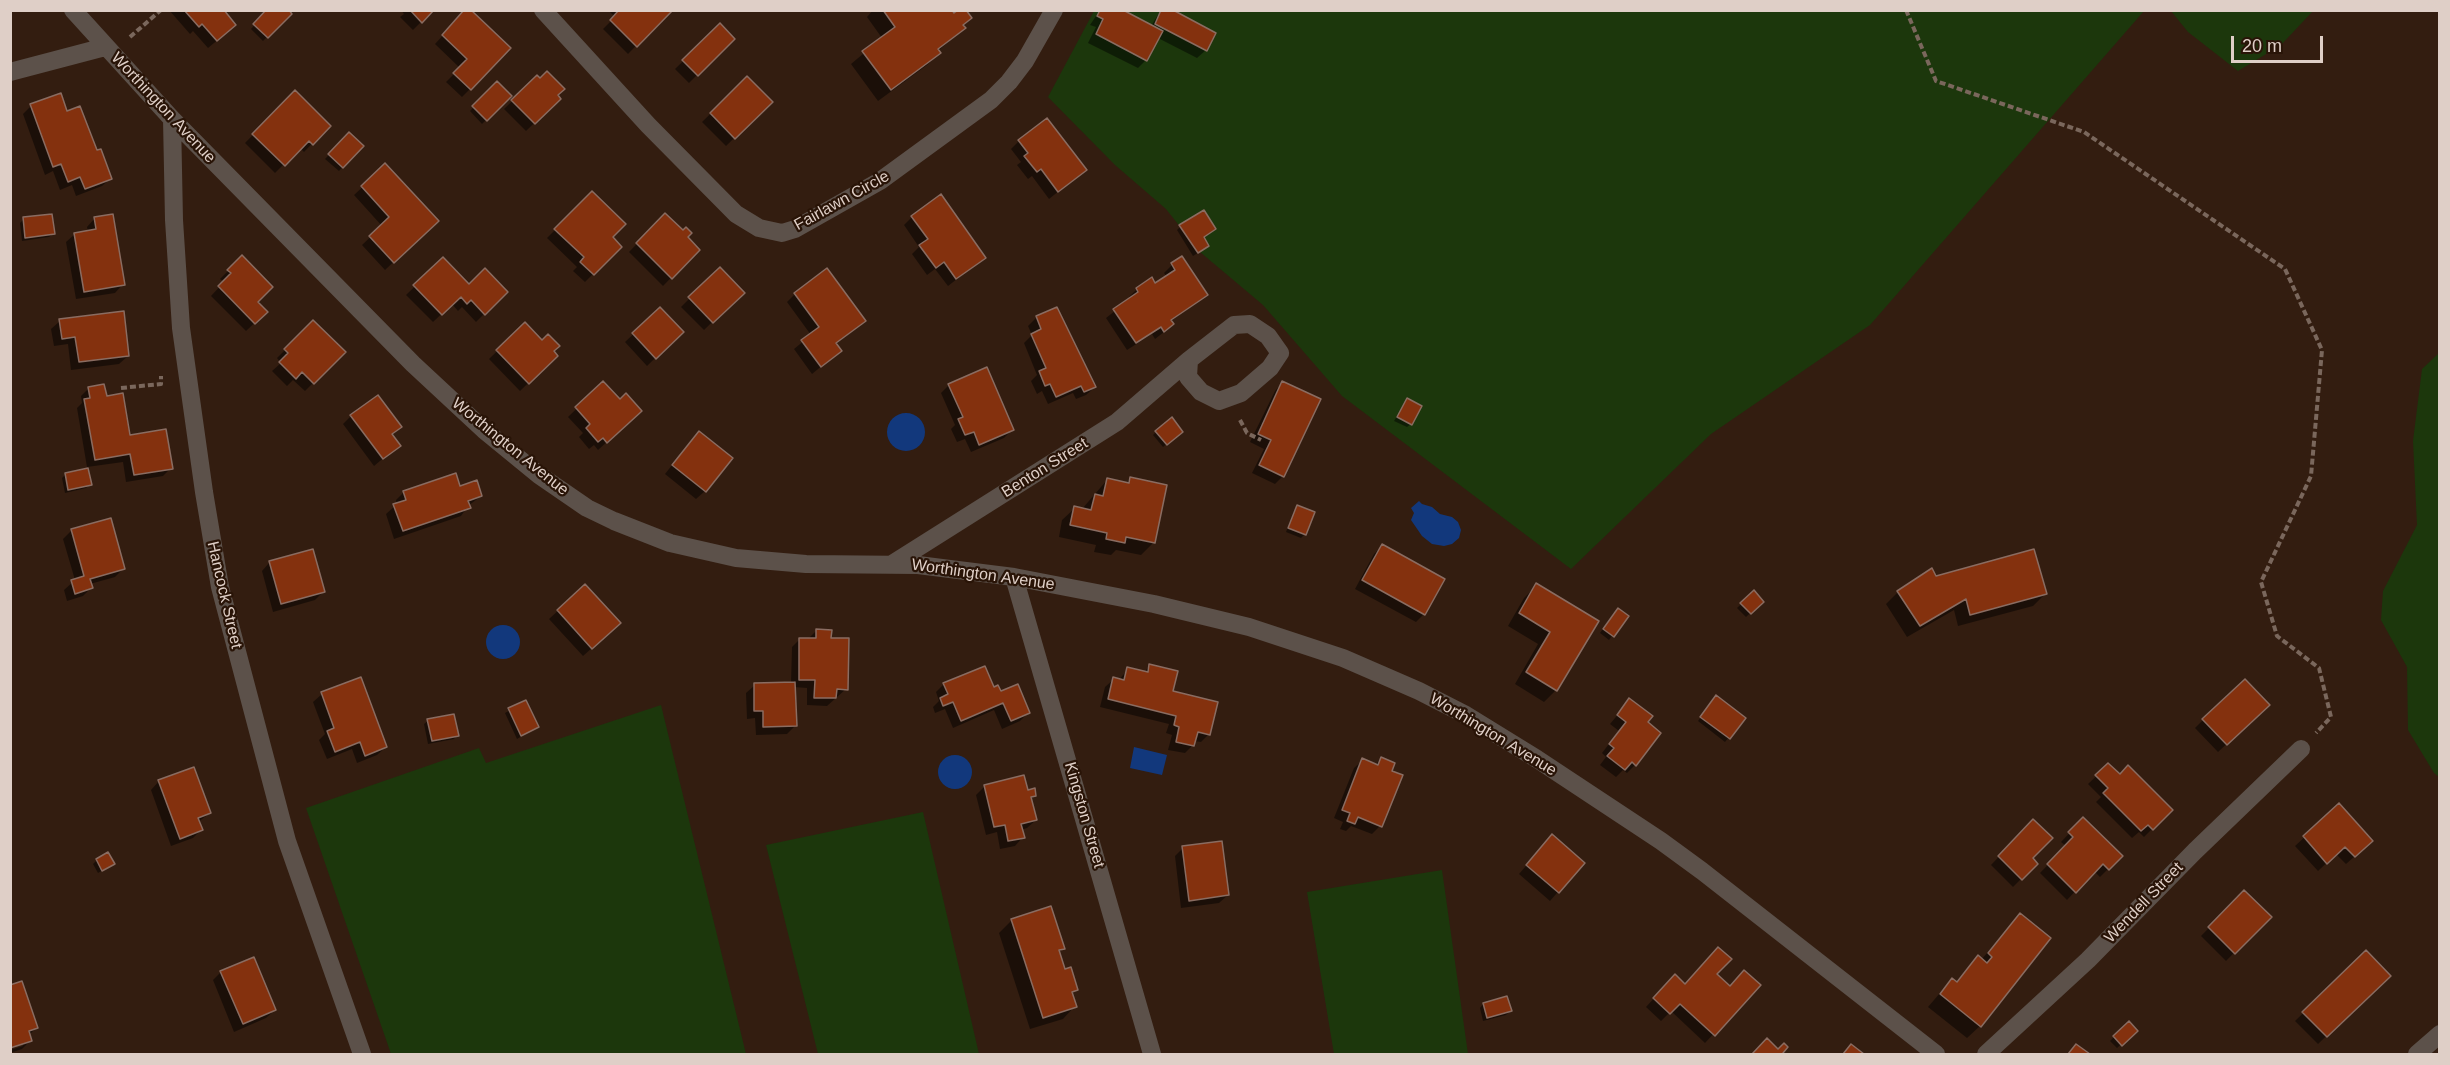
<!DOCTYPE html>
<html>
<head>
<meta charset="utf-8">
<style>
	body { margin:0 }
	#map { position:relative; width:2450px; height:1065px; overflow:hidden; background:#331d10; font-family:Arial,sans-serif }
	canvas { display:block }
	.frame { position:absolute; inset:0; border:12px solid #dfcfc7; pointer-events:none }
	.scale { position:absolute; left:2231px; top:36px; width:92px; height:27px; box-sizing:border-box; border:3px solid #dfcfc7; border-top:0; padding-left:8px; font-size:18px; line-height:21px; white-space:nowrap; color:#dfcfc7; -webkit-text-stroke:4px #291407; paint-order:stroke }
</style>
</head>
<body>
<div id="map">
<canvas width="2450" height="1065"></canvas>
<div class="frame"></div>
<div class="scale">20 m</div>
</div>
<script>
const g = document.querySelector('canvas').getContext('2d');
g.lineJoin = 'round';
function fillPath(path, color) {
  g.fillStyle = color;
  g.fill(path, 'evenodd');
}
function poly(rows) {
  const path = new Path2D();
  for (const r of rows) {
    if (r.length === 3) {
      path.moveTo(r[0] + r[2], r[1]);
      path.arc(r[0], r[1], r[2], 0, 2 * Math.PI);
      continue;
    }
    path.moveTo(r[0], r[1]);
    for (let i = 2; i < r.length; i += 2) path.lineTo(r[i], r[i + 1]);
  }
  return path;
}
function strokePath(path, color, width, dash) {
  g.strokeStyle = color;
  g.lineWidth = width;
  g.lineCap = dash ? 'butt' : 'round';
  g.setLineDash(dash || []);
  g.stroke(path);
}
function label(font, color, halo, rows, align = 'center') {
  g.font = font + ' Arial,sans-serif';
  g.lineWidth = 4.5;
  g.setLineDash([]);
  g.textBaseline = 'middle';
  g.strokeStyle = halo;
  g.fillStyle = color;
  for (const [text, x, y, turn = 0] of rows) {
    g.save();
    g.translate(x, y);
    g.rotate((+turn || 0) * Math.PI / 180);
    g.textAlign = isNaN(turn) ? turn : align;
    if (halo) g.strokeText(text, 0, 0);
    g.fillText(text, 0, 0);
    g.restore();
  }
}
const green = poly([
	[1094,11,2144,11,1870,325,1711,434,1571,569,1342,396,1263,305,1200,252,1166,209,1115,165,1048,97],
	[2171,11,2313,11,2281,45,2238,71,2188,32],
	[2439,353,2439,777,2434,773,2408,730,2407,667,2381,620,2383,591,2417,525,2413,441,2422,369],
	[661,705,746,1054,391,1054,306,808,479,748,486,763],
	[923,812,979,1054,818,1054,766,845],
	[1442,870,1468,1054,1334,1054,1307,892]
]);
const water = poly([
	[906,432,19],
	[1419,501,1422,504,1432,507,1440,514,1452,517,1458,522,1461,530,1459,538,1452,544,1444,546,1432,544,1422,536,1411,520,1414,513,1411,508],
	[503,642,17],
	[1134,747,1167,755,1162,775,1130,768],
	[955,772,17]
]);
const shadow = poly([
	[169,10,222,10,226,33,208,48,193,31,190,34],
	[268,10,290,14,263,41,251,29],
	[401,10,433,10,413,30,400,17,404,14],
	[466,10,470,89,462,97,446,82,460,68,435,44],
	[608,10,671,10,628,54,603,29,615,17],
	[873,10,930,10,964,28,938,51,939,53,927,65,878,101,851,64,882,38,867,17],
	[1100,10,1151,26,1161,10,1206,50,1197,58,1158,38,1146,60,1138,68,1088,43,1096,27,1090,25],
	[720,25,733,39,689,83,675,69],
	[537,77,559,99,526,131,504,109],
	[747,78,771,102,726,146,702,122],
	[497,83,510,96,482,124,470,111],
	[295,92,329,126,304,152,300,148,275,173,245,143],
	[31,106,66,113,96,152,111,178,102,186,76,196,72,185,60,190,53,171,45,175,23,114],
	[349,134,361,146,339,171,325,159],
	[1019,141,1085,170,1049,199,1032,176,1028,179,1017,165,1021,162,1011,149],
	[385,166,437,221,385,270,362,245,382,226,354,195],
	[592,193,611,237,620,247,585,282,573,271,577,267,547,238],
	[665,215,698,250,663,286,629,252],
	[912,217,984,258,948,286,935,269,927,275,912,254,919,247,904,225],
	[95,218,123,284,115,293,76,299,66,242,75,234,88,232,87,227],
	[24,219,53,234,49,237,22,241,20,223],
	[1180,227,1202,238,1204,249,1193,256,1177,230],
	[242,257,256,302,266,312,246,331,211,296,224,282,220,279],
	[443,259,469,286,506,292,476,322,462,307,458,311,452,304,433,322,406,295],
	[1172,265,1206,295,1171,321,1172,324,1164,332,1155,339,1152,334,1127,350,1106,318,1130,299,1129,297,1137,289,1155,285,1167,277,1164,273],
	[719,269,742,293,704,330,681,307],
	[795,294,864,320,835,344,840,351,812,374,794,349,811,335,787,302],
	[660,309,682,332,647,366,625,342],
	[1037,317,1095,387,1086,395,1076,399,1073,393,1048,404,1042,391,1037,394,1031,381,1037,375,1024,343,1032,335,1028,326],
	[60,321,128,356,119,364,71,370,68,344,54,346,51,329],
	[313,322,343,353,305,391,293,380,287,386,272,371,281,363,277,358],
	[525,324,556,356,520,391,489,359],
	[1283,382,1283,476,1275,484,1252,473,1264,449,1250,442,1275,391],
	[603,383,619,401,632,419,598,450,594,445,589,449,579,437,583,433,568,417],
	[949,385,1012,430,1004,438,971,452,965,439,957,442,951,429,955,425,941,393],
	[89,388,105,398,129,437,171,468,163,476,126,482,123,462,87,467,77,408,82,403,81,396],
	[1407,400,1411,424,1407,427,1394,421],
	[351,416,400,427,391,435,399,445,374,466,343,424],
	[1156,432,1177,435,1163,447,1153,435],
	[691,441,705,491,696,499,665,474],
	[65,475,90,484,86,488,65,493,62,478],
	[1131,479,1154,542,1141,555,1116,550,1111,555,1094,552,1096,545,1059,537,1062,520,1075,508,1082,509,1107,480,1126,484],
	[460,488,481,496,468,506,461,516,394,539,386,514,397,504,396,500,404,492],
	[1297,507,1305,534,1301,538,1286,532,1294,511],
	[72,530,123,569,115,577,90,584,91,588,83,596,67,601,64,590,75,580,63,539],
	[1382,546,1424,614,1416,622,1355,589,1374,554],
	[270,562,323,592,315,600,273,612,262,571],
	[1936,577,2045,594,2033,606,1958,626,1954,610,1907,637,1886,604,1898,592],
	[1537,585,1597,622,1556,690,1544,702,1515,684,1538,644,1508,626,1524,598],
	[585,586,611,631,583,656,549,619],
	[1754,592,1762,602,1746,617,1737,608],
	[1614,613,1627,616,1609,640,1600,633],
	[816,631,830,640,846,689,827,706,807,705,807,688,794,687,795,726,787,734,756,735,755,718,747,719,746,693,755,685,791,684,792,647,800,639,808,639],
	[1150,666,1209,734,1201,742,1194,741,1193,745,1185,753,1168,750,1172,735,1166,733,1169,724,1100,707,1105,687,1114,679,1119,680,1128,669,1144,672],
	[944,684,993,689,1028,713,1020,721,1002,729,994,710,953,728,945,709,935,713,933,707,939,701,936,692],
	[322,694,386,747,377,755,357,763,352,749,327,759,319,740,325,734,313,702],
	[1630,700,1646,723,1635,765,1627,773,1623,770,1616,777,1600,765,1606,757,1602,753,1619,731,1610,724],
	[1713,701,1744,718,1725,742,1698,721],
	[525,702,537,727,517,739,505,713],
	[2260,713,2218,752,2195,728,2203,720],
	[428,721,457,735,454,739,428,744,424,724],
	[1381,759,1380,826,1372,834,1351,826,1346,831,1340,829,1343,822,1334,818,1354,768,1363,760,1375,765],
	[2108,765,2119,776,2171,810,2144,837,2139,832,2132,838,2096,802,2101,797,2088,784],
	[159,781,210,813,198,822,201,830,193,838,171,846,151,790],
	[985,786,1027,792,1035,795,1030,799,1036,820,1027,828,1021,830,1023,837,1015,846,1000,849,997,832,986,835,976,795],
	[2339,805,2363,849,2346,864,2336,854,2318,871,2295,846],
	[2083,819,2121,856,2100,877,2094,871,2067,900,2040,873,2066,846,2061,842],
	[2033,821,2031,858,2036,864,2013,887,1991,865],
	[1544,845,1583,863,1550,901,1519,874],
	[1183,848,1228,895,1219,903,1181,908,1175,856],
	[97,860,113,864,98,873,93,864],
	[2244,892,2269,917,2226,961,2201,936],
	[1050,908,1063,948,1058,953,1064,970,1077,989,1071,994,1075,1006,1063,1019,1030,1029,999,933,1011,921],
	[2020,915,2049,938,1980,1026,1967,1038,1928,1007,1940,993,1952,980,1955,983,1978,957,1981,960],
	[2366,952,2389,976,2318,1044,2295,1021],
	[221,972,275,1010,266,1018,234,1032,213,980],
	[1715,974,1730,987,1759,985,1705,1043,1671,1011,1661,1021,1646,1007,1667,984,1685,985],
	[10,987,36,1028,29,1035,30,1041,22,1049,10,1053,10,1050,23,1046],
	[1506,998,1510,1011,1506,1015,1483,1021,1480,1008,1483,1004],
	[2128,1023,2136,1031,2117,1048,2110,1041]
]);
const building = poly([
	[184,10,224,10,236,25,217,41,202,24,199,27,184,10],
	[266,10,289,10,292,14,268,38,253,24,266,10],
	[410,10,434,10,422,23,410,10],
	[464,10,471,10,511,48,471,90,453,73,467,59,442,35,464,10],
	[619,10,673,10,637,47,610,20,619,10],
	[883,10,952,10,954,13,958,10,966,10,972,18,963,25,966,28,938,49,941,53,891,90,862,51,895,27,883,10],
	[1100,10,1123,10,1163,31,1147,61,1096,34,1103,19,1097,16,1100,10],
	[1161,10,1173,10,1216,33,1207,51,1155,24,1161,10],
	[720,23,735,39,698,76,682,60,720,23],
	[547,71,565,89,558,95,561,99,535,124,511,100,537,75,540,78,547,71],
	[747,76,773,102,735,139,710,113,747,76],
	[497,81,512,96,487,121,472,106,497,81],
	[295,90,331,126,313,145,309,141,285,166,252,134,295,90],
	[61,93,67,111,80,106,97,150,101,149,112,179,85,189,80,177,68,182,61,164,53,167,30,104,61,93],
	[1047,118,1087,170,1058,192,1041,169,1037,172,1024,156,1028,153,1018,140,1047,118],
	[349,132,364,146,343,168,328,154,349,132],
	[385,163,439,221,394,263,369,236,389,217,361,186,385,163],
	[592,191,626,224,613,237,622,247,594,275,580,262,584,257,554,229,592,191],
	[941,194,986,258,956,279,944,262,936,268,919,245,928,239,911,216,941,194],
	[1204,210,1216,229,1204,237,1209,246,1198,253,1179,225,1204,210],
	[665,213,683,230,686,227,692,233,688,237,700,250,672,279,636,243,665,213],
	[52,214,55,234,25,238,23,217,52,214],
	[113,214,125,285,84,292,74,233,96,229,94,217,113,214],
	[242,255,273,287,258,302,268,312,255,324,218,286,231,273,227,270,242,255],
	[1182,256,1208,295,1171,320,1174,324,1164,332,1161,327,1136,343,1113,309,1138,292,1136,288,1152,277,1155,283,1175,270,1171,263,1182,256],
	[443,257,469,284,485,268,508,292,485,315,471,300,467,304,461,297,442,315,413,285,443,257],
	[720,267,745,293,713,323,688,297,720,267],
	[827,268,866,321,836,343,842,351,821,367,801,340,819,327,794,293,827,268],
	[660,307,684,332,656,359,632,333,660,307],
	[1057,307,1096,387,1084,392,1081,386,1056,397,1050,384,1045,386,1039,371,1046,368,1031,334,1041,329,1036,316,1057,307],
	[124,311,129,356,79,362,75,337,62,339,59,319,124,311],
	[313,320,346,352,314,384,302,372,296,379,279,362,288,353,284,349,313,320],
	[525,322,542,340,548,334,560,346,554,351,558,356,529,384,496,350,525,322],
	[987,367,1014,430,979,445,974,432,965,435,958,419,963,417,948,384,987,367],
	[603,381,620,399,626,393,642,411,607,443,603,438,598,442,586,428,590,424,575,407,603,381],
	[1282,381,1321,399,1284,477,1259,465,1271,440,1258,434,1282,381],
	[104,384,107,396,123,393,130,435,166,429,173,469,134,475,130,454,95,460,84,399,90,398,88,387,104,384],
	[378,395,402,427,392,434,401,446,383,459,350,415,378,395],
	[1407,398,1422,406,1412,425,1397,417,1407,398],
	[1172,417,1183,432,1167,445,1155,431,1172,417],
	[699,431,733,458,706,492,672,465,699,431],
	[88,468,92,485,68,490,65,473,88,468],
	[456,473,460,486,477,480,482,496,468,501,471,508,403,531,393,504,406,500,403,491,456,473],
	[1130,477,1167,485,1155,543,1126,537,1125,543,1106,539,1107,533,1070,525,1074,506,1091,510,1095,494,1103,496,1107,478,1129,483,1130,477],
	[1297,505,1315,512,1306,535,1288,528,1297,505],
	[111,518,125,569,90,579,93,588,75,594,71,580,84,576,71,529,111,518],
	[1382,544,1445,579,1425,615,1362,580,1382,544],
	[313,549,325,592,281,604,269,561,313,549],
	[2034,549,2047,594,1970,615,1966,599,1920,626,1897,591,1932,568,1936,576,2034,549],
	[1536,583,1599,621,1557,691,1526,672,1550,632,1519,613,1536,583],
	[585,584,621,623,592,649,557,610,585,584],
	[1754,590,1764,602,1751,614,1740,603,1754,590],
	[1618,608,1629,616,1614,637,1603,629,1618,608],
	[816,629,832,630,831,638,849,638,848,690,837,689,836,698,814,698,815,680,799,680,799,638,816,638,816,629],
	[1149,664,1178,671,1173,691,1218,702,1210,735,1198,732,1194,746,1176,742,1179,727,1174,725,1176,716,1108,699,1113,677,1124,680,1127,667,1148,672,1149,664],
	[985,666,994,687,998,685,1001,691,1018,684,1030,713,1011,721,1003,703,961,721,953,702,943,706,940,698,948,694,943,683,985,666],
	[361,677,387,747,365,756,360,742,335,752,327,731,334,728,321,692,361,677],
	[2245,679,2270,705,2227,745,2202,719,2245,679],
	[795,682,797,726,763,727,763,711,754,711,754,683,795,682],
	[1716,695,1746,718,1730,739,1700,717,1716,695],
	[1629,698,1653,716,1648,722,1661,733,1636,766,1632,762,1625,770,1607,756,1614,748,1609,744,1626,722,1617,715,1629,698],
	[526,700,539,727,521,736,508,708,526,700],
	[454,714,459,736,432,741,427,719,454,714],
	[1381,757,1395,763,1392,771,1403,775,1382,827,1358,817,1355,824,1347,821,1350,813,1342,810,1362,758,1378,765,1381,757],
	[2108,763,2120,774,2128,765,2173,810,2153,830,2148,825,2141,831,2103,793,2108,788,2095,775,2108,763],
	[194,767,211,813,198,818,203,830,180,839,158,780,194,767],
	[1024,775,1028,790,1035,788,1036,796,1031,797,1037,820,1021,824,1025,838,1008,841,1005,825,994,827,984,785,1024,775],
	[2339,803,2373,841,2355,857,2345,847,2327,864,2303,836,2339,803],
	[2083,817,2123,856,2109,870,2103,864,2076,893,2047,864,2073,837,2068,832,2083,817],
	[2033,819,2053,838,2033,858,2038,864,2022,880,1998,856,2033,819],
	[1552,834,1585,863,1559,893,1526,865,1552,834],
	[1222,841,1229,895,1189,901,1182,846,1222,841],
	[108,852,115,864,102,871,96,859,108,852],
	[2244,890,2272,917,2235,954,2208,927,2244,890],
	[1051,906,1065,949,1059,950,1065,969,1071,967,1078,990,1072,992,1077,1007,1043,1018,1011,919,1051,906],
	[2020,913,2051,938,1981,1027,1940,994,1952,978,1957,982,1978,955,1987,963,1992,957,1988,953,2020,913],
	[1718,947,1732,959,1717,974,1730,986,1744,970,1761,985,1715,1036,1680,1004,1670,1014,1653,998,1675,974,1685,984,1718,947],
	[2366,950,2391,976,2327,1037,2302,1012,2366,950],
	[254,957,276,1010,243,1024,220,971,254,957],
	[22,981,38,1028,29,1031,32,1041,10,1048,10,985,22,981],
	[1507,996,1512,1011,1487,1018,1483,1003,1507,996],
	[2129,1021,2138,1031,2122,1046,2113,1036,2129,1021],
	[1767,1038,1778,1049,1784,1043,1788,1047,1783,1053,1784,1054,1752,1054,1767,1038],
	[1851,1044,1864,1054,1843,1054,1851,1044],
	[2076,1044,2090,1054,2068,1054,2076,1044]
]);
const path = poly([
	[1906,10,1936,81,2084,132,2285,269,2322,350,2311,476,2261,582,2277,636,2319,668,2331,717,2316,733],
	[130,37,161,10],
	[121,388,161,384,161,376],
	[1240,420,1247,433,1261,440]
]);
const minor = poly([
	[73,10,172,119,413,364,484,430,539,475,587,508,614,521,670,543,736,558,806,564,918,565,1014,577,1154,604,1249,627,1343,658,1419,691,1464,714,1537,759,1661,841,1702,871,1936,1054],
	[543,10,648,125,736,214,759,228,782,233,795,229,880,181,991,100,1009,82,1025,61,1054,10],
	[10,72,105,47],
	[172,119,174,220,181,328,204,492,220,587,287,841,362,1054],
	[892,564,1117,422,1189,360,1234,325,1250,324,1268,336,1280,353,1270,368,1241,393,1219,401,1201,392,1188,377,1189,360],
	[1014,577,1152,1054],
	[1986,1054,2088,960,2195,851,2301,749],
	[2417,1054,2440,1034]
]);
const streetNames = [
	["Worthington Avenue",163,108,47],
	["Fairlawn Circle",842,201,-29],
	["Worthington Avenue",510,447,39],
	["Benton Street",1045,468,-32],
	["Worthington Avenue",983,575,8],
	["Hancock Street",224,595,77],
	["Worthington Avenue",1493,735,31],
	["Kingston Street",1084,815,74],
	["Wendell Street",2144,903,-46]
];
fillPath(green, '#1c370c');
fillPath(water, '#12387c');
fillPath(shadow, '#0007');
fillPath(building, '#84310e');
strokePath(building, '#8a6c61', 1.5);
strokePath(path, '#7a675c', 4, [6, 3]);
strokePath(minor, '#5c514a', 18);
label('16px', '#dfcfc7', '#291407', streetNames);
</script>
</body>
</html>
